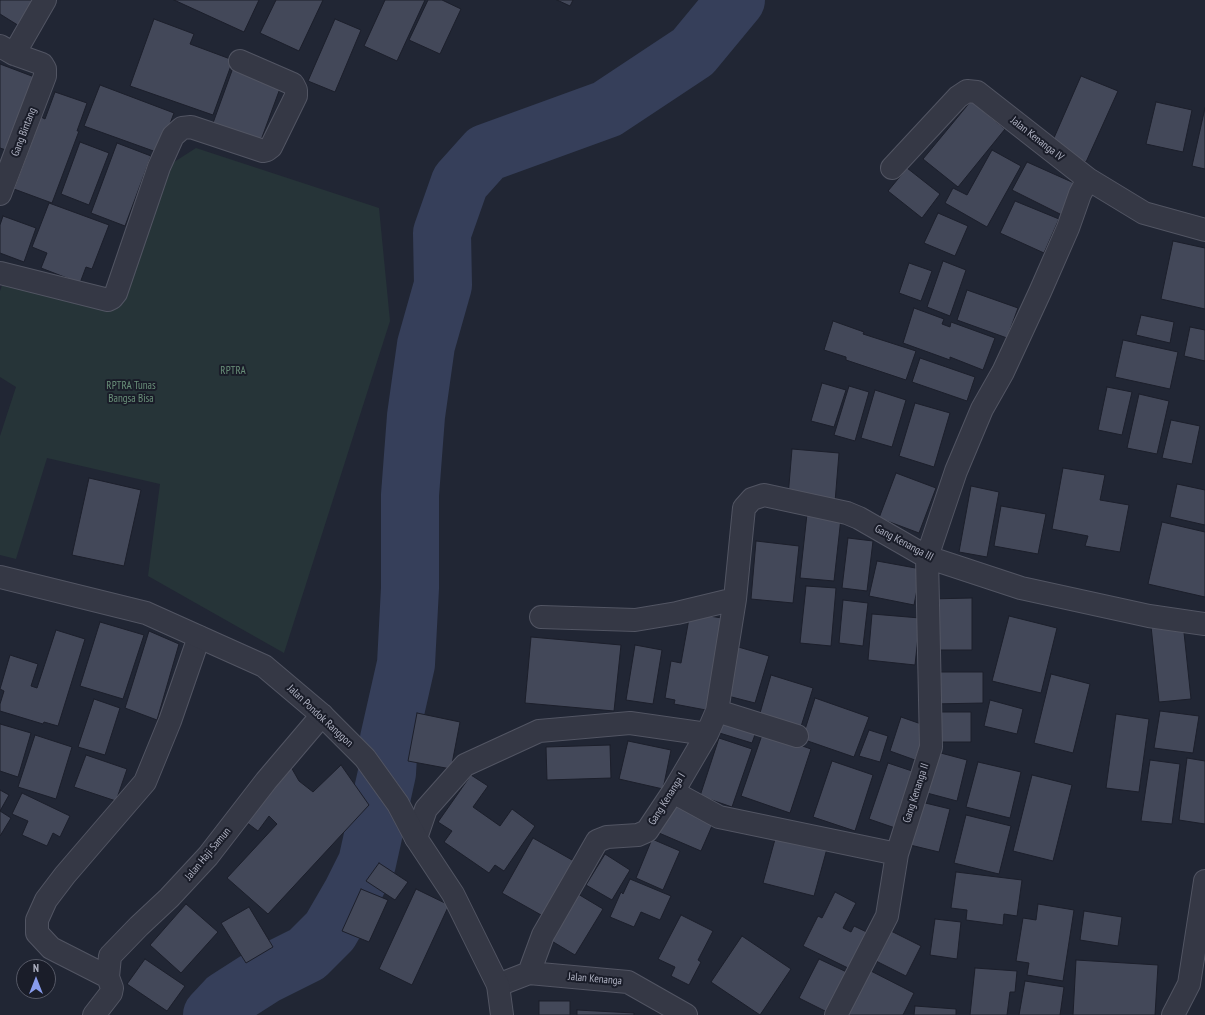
<!DOCTYPE html>
<html>
<head>
<meta charset="utf-8">
<style>
	body { margin:0 }
	#map { position:relative; width:1205px; height:1015px; overflow:hidden; background:#212634; font-family:"PT Sans Narrow",sans-serif }
	canvas { display:block }
	.north { position:absolute; left:16px; top:959px; width:40px; height:40px; box-sizing:border-box; background:#1a1d29; border:1px solid #565966; border-radius:50%; rotate:0deg; font-size:11px; font-weight:700; line-height:16px; text-align:center; color:#afb2c2 }
	.north::after { content:''; display:block; margin:auto; width:14px; height:18px; background:#899cec; clip-path:polygon(50% 0,100% 100%,50% 72%,0 100%) }
</style>
</head>
<body>
<div id="map">
<canvas width="1205" height="1015"></canvas>
<div class="north">N</div>
</div>
<script>
const g = document.querySelector('canvas').getContext('2d');
g.lineJoin = 'round';
function fillPath(path, color) {
  g.fillStyle = color;
  g.fill(path, 'evenodd');
}
function poly(rows) {
  const path = new Path2D();
  for (const r of rows) {
    path.moveTo(r[0], r[1]);
    for (let i = 2; i < r.length; i += 2) path.lineTo(r[i], r[i + 1]);
  }
  return path;
}
function strokePath(path, color, width, dash) {
  g.strokeStyle = color;
  g.lineWidth = width;
  g.lineCap = dash ? 'butt' : 'round';
  g.setLineDash(dash || []);
  g.stroke(path);
}
function label(font, color, halo, rows, align = 'center') {
  g.font = font + ' "PT Sans Narrow",sans-serif';
  g.lineWidth = 4;
  g.setLineDash([]);
  g.textBaseline = 'middle';
  g.strokeStyle = halo;
  g.fillStyle = color;
  for (const [text, x, y, turn = 0] of rows) {
    g.save();
    g.translate(x, y);
    g.rotate((+turn || 0) * Math.PI / 180);
    g.textAlign = isNaN(turn) ? turn : align;
    if (halo) g.strokeText(text, 0, 0);
    g.fillText(text, 0, 0);
    g.restore();
  }
}
const green = poly([
	[196,148,379,208,390,321,284,653,148,576,160,484,47,458,16,559,0,555,0,436,16,387,0,377,0,291,5,277,116,304,160,171]
]);
const river = poly([
	[212,1015,226,1000,265,975,307,954,330,931,352,893,367,863,387,773,389,739,406,664,410,588,410,495,416,416,426,345,443,285,442,233,460,182,486,153,607,109,693,52,736,0]
]);
const building = poly([
	[0,0,36,0,24,29,0,14,0,0],
	[174,0,259,0,244,32,174,0],
	[276,0,323,0,299,51,260,33,276,0],
	[385,0,425,0,397,61,364,46,385,0],
	[428,0,442,0,461,9,440,54,409,40,428,0],
	[557,0,573,0,570,6,557,0],
	[154,19,194,34,190,44,233,60,213,115,130,86,154,19],
	[335,19,361,30,335,92,308,81,335,19],
	[0,64,37,78,9,151,0,148,0,64],
	[234,65,282,83,261,140,213,123,234,65],
	[1081,76,1118,91,1086,162,1050,147,1081,76],
	[100,85,174,113,159,153,84,126,100,85],
	[55,92,87,103,77,131,79,131,52,203,14,189,41,117,45,119,55,92],
	[971,101,1005,129,958,187,923,159,971,101],
	[1156,102,1192,110,1183,152,1146,144,1156,102],
	[1205,108,1205,169,1192,166,1205,108],
	[80,142,109,153,89,205,61,194,80,142],
	[117,143,151,156,125,226,91,213,117,143],
	[992,150,1021,166,987,227,945,203,953,188,967,195,992,150],
	[1027,162,1074,183,1062,215,1012,190,1027,162],
	[907,168,940,194,922,218,888,191,907,168],
	[1015,201,1059,219,1044,253,1000,233,1015,201],
	[49,203,109,225,92,269,86,267,80,283,41,268,47,253,32,247,49,203],
	[938,213,968,226,955,256,924,243,938,213],
	[3,216,36,228,24,262,0,253,0,225,3,216],
	[1173,241,1205,248,1205,309,1161,299,1173,241],
	[943,261,966,270,950,316,927,307,943,261],
	[909,263,932,271,921,301,899,293,909,263],
	[967,290,1018,308,1007,338,957,320,967,290],
	[914,308,944,319,942,324,950,327,951,322,995,338,983,370,950,357,950,360,903,343,914,308],
	[1141,315,1174,322,1170,343,1136,335,1141,315],
	[833,321,864,332,863,334,916,351,906,380,846,360,846,357,824,350,833,321],
	[1190,327,1205,330,1205,361,1184,356,1190,327],
	[1123,340,1178,352,1170,389,1115,377,1123,340],
	[920,358,975,377,967,401,912,382,920,358],
	[822,383,846,390,834,427,811,421,822,383],
	[849,386,869,392,855,441,834,435,849,386],
	[1107,387,1132,392,1122,435,1098,430,1107,387],
	[875,390,906,400,892,447,861,438,875,390],
	[1139,394,1169,401,1157,454,1127,448,1139,394],
	[915,403,950,413,934,467,899,456,915,403],
	[1171,420,1200,426,1192,464,1162,458,1171,420],
	[792,449,839,453,835,502,788,497,792,449],
	[1063,468,1105,475,1100,500,1129,505,1120,552,1085,546,1088,536,1052,529,1063,468],
	[896,473,936,488,919,533,879,518,896,473],
	[89,478,141,490,124,566,72,555,89,478],
	[1177,484,1205,490,1205,525,1170,517,1177,484],
	[971,486,999,492,987,557,959,552,971,486],
	[1001,506,1046,514,1038,554,994,546,1001,506],
	[807,514,841,518,834,581,800,578,807,514],
	[1162,522,1205,532,1205,597,1148,584,1162,522],
	[848,538,873,541,867,591,842,588,848,538],
	[756,541,799,546,793,603,751,599,756,541],
	[877,561,921,569,914,605,869,596,877,561],
	[806,586,836,588,831,646,800,643,806,586],
	[972,598,972,650,929,650,929,599,972,598],
	[843,600,868,603,863,646,839,643,843,600],
	[690,613,722,618,706,710,674,704,675,700,665,698,671,661,681,663,690,613],
	[872,614,920,618,915,665,868,660,872,614],
	[1009,616,1057,628,1041,693,992,681,1009,616],
	[100,622,144,635,123,699,80,686,100,622],
	[1183,623,1191,699,1159,702,1151,626,1183,623],
	[56,630,85,639,58,726,44,722,43,724,0,711,0,704,4,691,0,689,10,655,38,664,31,686,37,688,56,630],
	[149,631,179,644,157,720,125,708,149,631],
	[531,637,621,645,614,711,525,703,531,637],
	[635,645,662,650,653,704,626,700,635,645],
	[735,646,769,656,755,703,720,694,735,646],
	[932,672,983,672,983,703,932,704,932,672],
	[1051,674,1090,684,1073,753,1034,743,1051,674],
	[771,675,813,688,799,733,758,720,771,675],
	[815,698,869,717,854,757,802,739,815,698],
	[94,699,120,708,105,755,78,747,94,699],
	[990,700,1023,709,1017,734,984,726,990,700],
	[1160,711,1199,716,1193,753,1154,748,1160,711],
	[935,712,971,712,971,742,935,742,935,712],
	[417,713,460,722,451,769,408,761,417,713],
	[1116,714,1149,719,1139,792,1106,788,1116,714],
	[718,716,757,729,752,743,713,731,718,716],
	[901,717,927,726,915,760,890,751,901,717],
	[0,724,31,733,18,777,0,771,0,724],
	[869,730,888,736,880,762,859,756,869,730],
	[763,732,811,749,790,813,741,796,763,732],
	[35,735,72,747,56,799,18,787,35,735],
	[719,738,752,749,732,807,700,796,719,738],
	[628,741,671,750,663,789,619,779,628,741],
	[610,745,611,778,547,780,546,747,610,745],
	[937,752,967,760,957,801,927,793,937,752],
	[86,755,127,769,116,801,74,787,86,755],
	[1187,758,1205,761,1205,824,1179,820,1187,758],
	[1150,760,1180,764,1172,824,1141,821,1150,760],
	[832,761,873,775,855,831,813,817,832,761],
	[978,762,1021,772,1010,818,966,807,978,762],
	[888,763,921,774,901,830,869,819,888,763],
	[341,765,369,805,268,914,227,878,277,824,269,816,258,831,242,819,291,767,299,781,313,792,341,765],
	[471,775,488,786,473,807,500,826,512,809,535,826,504,871,495,865,489,873,444,842,452,831,438,822,471,775],
	[1032,775,1072,785,1053,861,1013,851,1032,775],
	[0,790,9,795,0,811,0,790],
	[22,793,70,816,60,837,53,833,47,846,22,835,28,821,12,814,22,793],
	[672,801,715,819,701,851,659,833,672,801],
	[917,801,950,809,939,852,906,844,917,801],
	[0,811,11,818,0,836,0,811],
	[966,815,1011,826,999,874,954,863,966,815],
	[777,832,828,845,814,896,763,883,777,832],
	[533,838,581,865,550,920,502,893,533,838],
	[652,839,680,851,663,890,636,878,652,839],
	[605,854,630,870,612,900,586,885,605,854],
	[379,863,408,882,395,900,366,881,379,863],
	[956,872,1022,880,1017,916,1004,914,1003,925,966,920,967,910,951,908,956,872],
	[630,879,671,896,660,920,641,912,634,927,610,917,621,892,623,894,630,879],
	[361,889,388,900,369,942,342,931,361,889],
	[416,889,449,905,412,985,379,969,416,889],
	[573,891,603,909,575,955,545,937,573,891],
	[835,892,856,903,843,928,851,932,854,926,873,935,853,959,848,968,803,946,818,916,822,918,835,892],
	[186,904,218,932,181,973,150,945,186,904],
	[1038,904,1074,910,1063,981,1027,975,1029,963,1016,961,1023,918,1036,920,1038,904],
	[249,907,273,947,246,963,221,923,249,907],
	[1084,911,1122,917,1118,946,1080,940,1084,911],
	[681,915,713,931,698,960,701,962,689,985,671,976,675,967,658,959,681,915],
	[935,919,961,922,957,959,930,955,935,919],
	[887,929,921,946,906,976,872,959,887,929],
	[742,936,791,969,760,1015,711,982,742,936],
	[145,959,185,986,167,1011,127,984,145,959],
	[819,959,853,975,833,1015,799,998,819,959],
	[1076,960,1158,965,1155,1015,1073,1015,1076,960],
	[865,968,914,993,903,1015,841,1015,865,968],
	[975,968,1017,971,1015,992,1010,992,1007,1015,970,1015,975,968],
	[1025,981,1064,987,1060,1015,1019,1015,1025,981],
	[539,1001,570,1001,570,1015,539,1015,539,1001],
	[915,1006,956,1009,956,1015,914,1015,915,1006],
	[577,1010,634,1013,634,1015,577,1015,577,1010]
]);
const minor = poly([
	[0,46,14,54,42,64,45,69,45,76,0,194],
	[14,54,45,0],
	[892,168,958,97,967,91,977,92,1088,179,1144,213,1205,230],
	[0,273,108,300,112,298,116,293,159,167,173,136,182,128,191,127,263,151,267,150,271,147,296,96,296,90,293,84,240,61],
	[541,617,635,620,677,613,735,599],
	[717,711,797,736],
	[673,792,719,817,897,854],
	[416,838,426,809,465,765,539,731,630,723,707,734],
	[529,973,543,935,597,841,607,837,638,835,647,831,673,792,707,734,717,711,735,599,744,508,752,499,764,495,847,513,859,518,927,557,1021,588,1149,616,1205,624],
	[108,977,51,948,37,933,37,920,46,900,65,875,145,782,170,721,199,637],
	[498,985,529,973,628,982,686,1015],
	[94,1015,111,993,112,988,108,977,110,956,139,926,169,898,208,856,266,781,322,715],
	[836,1015,887,916,897,854,931,747,927,557,956,471,982,409,1003,372,1040,292,1068,228,1080,194,1088,179],
	[1173,1015,1189,984,1205,881]
]);
const tertiary = poly([
	[0,577,146,613,264,666,322,715,365,758,398,804,416,838,453,894,498,985,502,1015]
]);
const streetNames = [
	["Gang Bintang",24,132,-69],
	["Jalan Kenanga IV",1037,139,38],
	["Gang Kenanga III",904,543,28],
	["Jalan Pondok Ranggon",320,716,43],
	["Gang Kenanga II",916,793,-72],
	["Gang Kenanga I",667,799,-58],
	["Jalan Haji Samun",208,854,-50],
	["Jalan Kenanga",595,979,5]
];
const parkNames = [
	["RPTRA",233,371],
	["RPTRA Tunas",131,386],
	["Bangsa Bisa",131,399]
];
fillPath(green, '#263438');
strokePath(river, '#363f5a', 58);
fillPath(building, '#434859');
strokePath(building, '#1c1f2b', 1);
strokePath(minor, '#525563', 24);
strokePath(tertiary, '#525563', 24);
strokePath(minor, '#353845', 22);
strokePath(tertiary, '#353845', 22);
label('11px', '#afb2c2', '#1a1d29', streetNames);
label('11px', '#698f79', '#1a1d29', parkNames);
</script>
</body>
</html>
